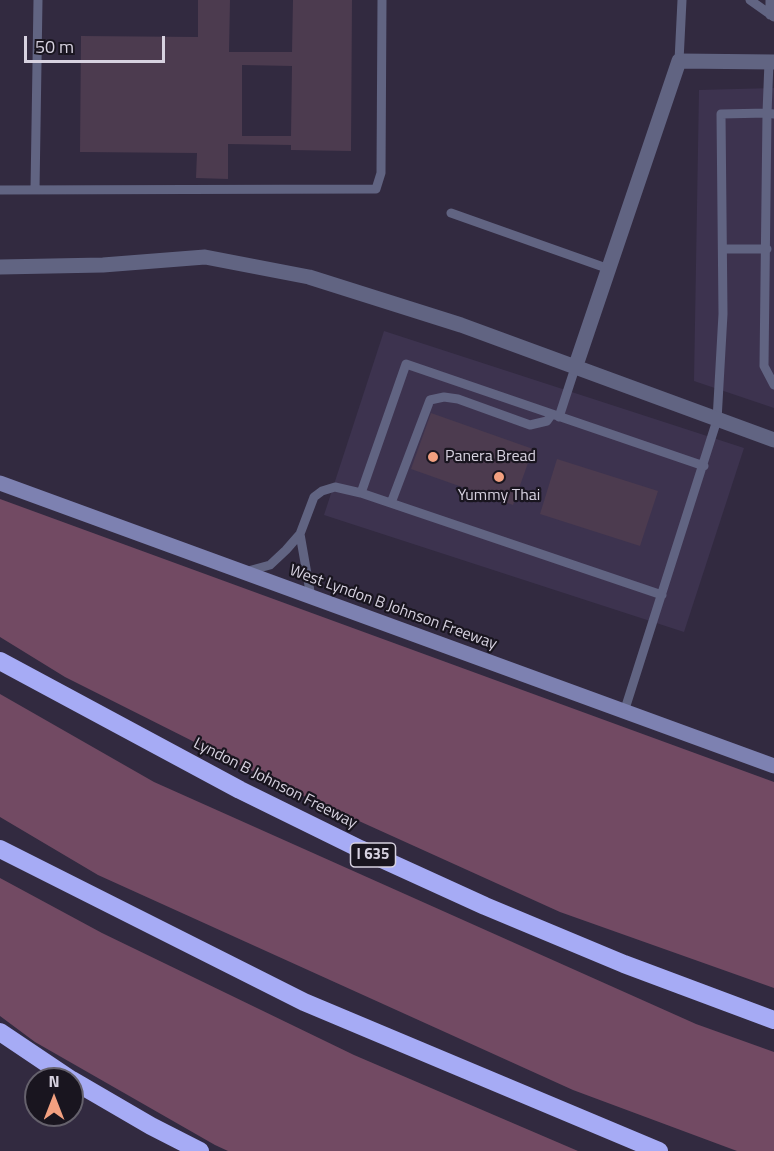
<!DOCTYPE html>
<html>
<head>
<meta charset="utf-8">
<style>
	body { margin:0 }
	#map { position:relative; width:774px; height:1151px; overflow:hidden; background:#322a40; font-family:"Titillium Web",sans-serif }
	canvas { display:block }
	.north { position:absolute; left:24px; top:1067px; width:60px; height:60px; box-sizing:border-box; background:#19151f; border:2px solid #65616c; border-radius:50%; rotate:0deg; font-size:16px; font-weight:700; line-height:24px; text-align:center; color:#d7d2e0 }
	.north::after { content:''; display:block; margin:auto; width:21px; height:27px; background:#f2a080; clip-path:polygon(50% 0,100% 100%,50% 72%,0 100%) }
	.scale { position:absolute; left:24px; top:36px; width:141px; height:27px; box-sizing:border-box; border:3px solid #d7d2e0; border-top:0; padding-left:8px; font-size:18px; line-height:21px; white-space:nowrap; color:#d7d2e0; -webkit-text-stroke:4px #19151f; paint-order:stroke }
</style>
</head>
<body>
<div id="map">
<canvas width="774" height="1151"></canvas>
<div class="north">N</div>
<div class="scale">50 m</div>
</div>
<script>
const g = document.querySelector('canvas').getContext('2d');
g.lineJoin = 'round';
function fillPath(path, color) {
  g.fillStyle = color;
  g.fill(path, 'evenodd');
}
function poly(rows) {
  const path = new Path2D();
  for (const r of rows) {
    path.moveTo(r[0], r[1]);
    for (let i = 2; i < r.length; i += 2) path.lineTo(r[i], r[i + 1]);
  }
  return path;
}
function strokePath(path, color, width, dash) {
  g.strokeStyle = color;
  g.lineWidth = width;
  g.lineCap = dash ? 'butt' : 'round';
  g.setLineDash(dash || []);
  g.stroke(path);
}
function label(font, color, halo, rows, align = 'center') {
  g.font = font + ' "Titillium Web",sans-serif';
  g.lineWidth = 4.5;
  g.setLineDash([]);
  g.textBaseline = 'middle';
  g.strokeStyle = halo;
  g.fillStyle = color;
  for (const [text, x, y, turn = 0] of rows) {
    g.save();
    g.translate(x, y);
    g.rotate((+turn || 0) * Math.PI / 180);
    g.textAlign = isNaN(turn) ? turn : align;
    if (halo) g.strokeText(text, 0, 0);
    g.fillText(text, 0, 0);
    g.restore();
  }
}
const built = poly([
	[774,88,774,408,694,381,699,90],
	[384,331,744,448,684,632,324,515]
]);
const green = poly([
	[0,499,774,782,774,988,560,912,286,788,65,677,0,637],
	[0,694,154,782,696,1024,774,1052,774,1151,737,1151,573,1090,98,875,0,817],
	[0,878,102,933,354,1055,578,1151,228,1151,215,1145,35,1042,0,1016]
]);
const building = poly([
	[198,0,230,0,229,52,292,52,293,0,352,0,351,151,291,150,291,145,228,144,228,179,196,178,197,153,80,152,81,36,198,37],
	[242,65,292,66,291,136,242,136],
	[431,413,533,449,513,505,411,469],
	[557,459,658,491,640,546,540,514]
]);
const service = poly([
	[750,0,774,17],
	[770,0,770,15],
	[679,61,682,0],
	[774,114,767,113,764,366,774,385],
	[0,190,376,189,381,173,382,0],
	[35,190,38,0],
	[451,213,609,269],
	[723,249,767,249],
	[559,417,575,368],
	[391,503,430,400,444,397,458,399,530,425,547,421,552,414],
	[300,534,311,597],
	[248,571,270,565,286,550,300,534,314,497,322,491,335,487,361,493],
	[662,595,361,493,406,364,704,466],
	[624,712,717,420,723,314,721,114,767,113,769,62]
]);
const minor = poly([
	[0,267,103,265,205,257,309,277,461,325,774,440],
	[575,368,679,61,774,62]
]);
const secondary = poly([
	[0,483,774,766]
]);
const motorway = poly([
	[0,661,240,790,360,849,485,906,624,964,774,1020],
	[0,849,304,1002,659,1151],
	[0,1032,70,1079],
	[72,1080,151,1126,200,1151]
]);
const markers = [
	[433,457,6,"#f2a080"],
	[499,477,6,"#f2a080"]
];
const shields = [
	[373,855,45]
];
const shieldNames = [
	["I 635",373,855]
];
const poiNames = [
	["Panera Bread",445,457],
	["Yummy Thai",499,496,"center"]
];
const streetNames = [
	["West Lyndon B Johnson Freeway",393,608,20],
	["Lyndon B Johnson Freeway",275,784,27]
];
fillPath(built, '#3d334f');
fillPath(green, '#724a63');
fillPath(building, '#4c3b4f');
strokePath(service, '#616482', 9);
strokePath(minor, '#616482', 15);
strokePath(secondary, '#7d81b1', 15);
strokePath(motorway, '#a6abf5', 18);
for (const [x, y, r, color] of markers) {
  const dot = new Path2D();
  dot.arc(x, y, r, 0, 2 * Math.PI);
  g.fillStyle = color;
  g.fill(dot);
  strokePath(dot, '#19151f', 2);
}
for (const [x, y, w] of shields) {
  const box = new Path2D();
  box.roundRect(x - w / 2, y - 12, w, 24, 4.5);
  g.fillStyle = '#19151f';
  g.fill(box);
  strokePath(box, '#d7d2e0', 1.5);
}
label('bold 15px', '#d7d2e0', null, shieldNames);
label('16px', '#d7d2e0', '#19151f', poiNames, 'left');
label('16px', '#d7d2e0', '#19151f', streetNames);
</script>
</body>
</html>
